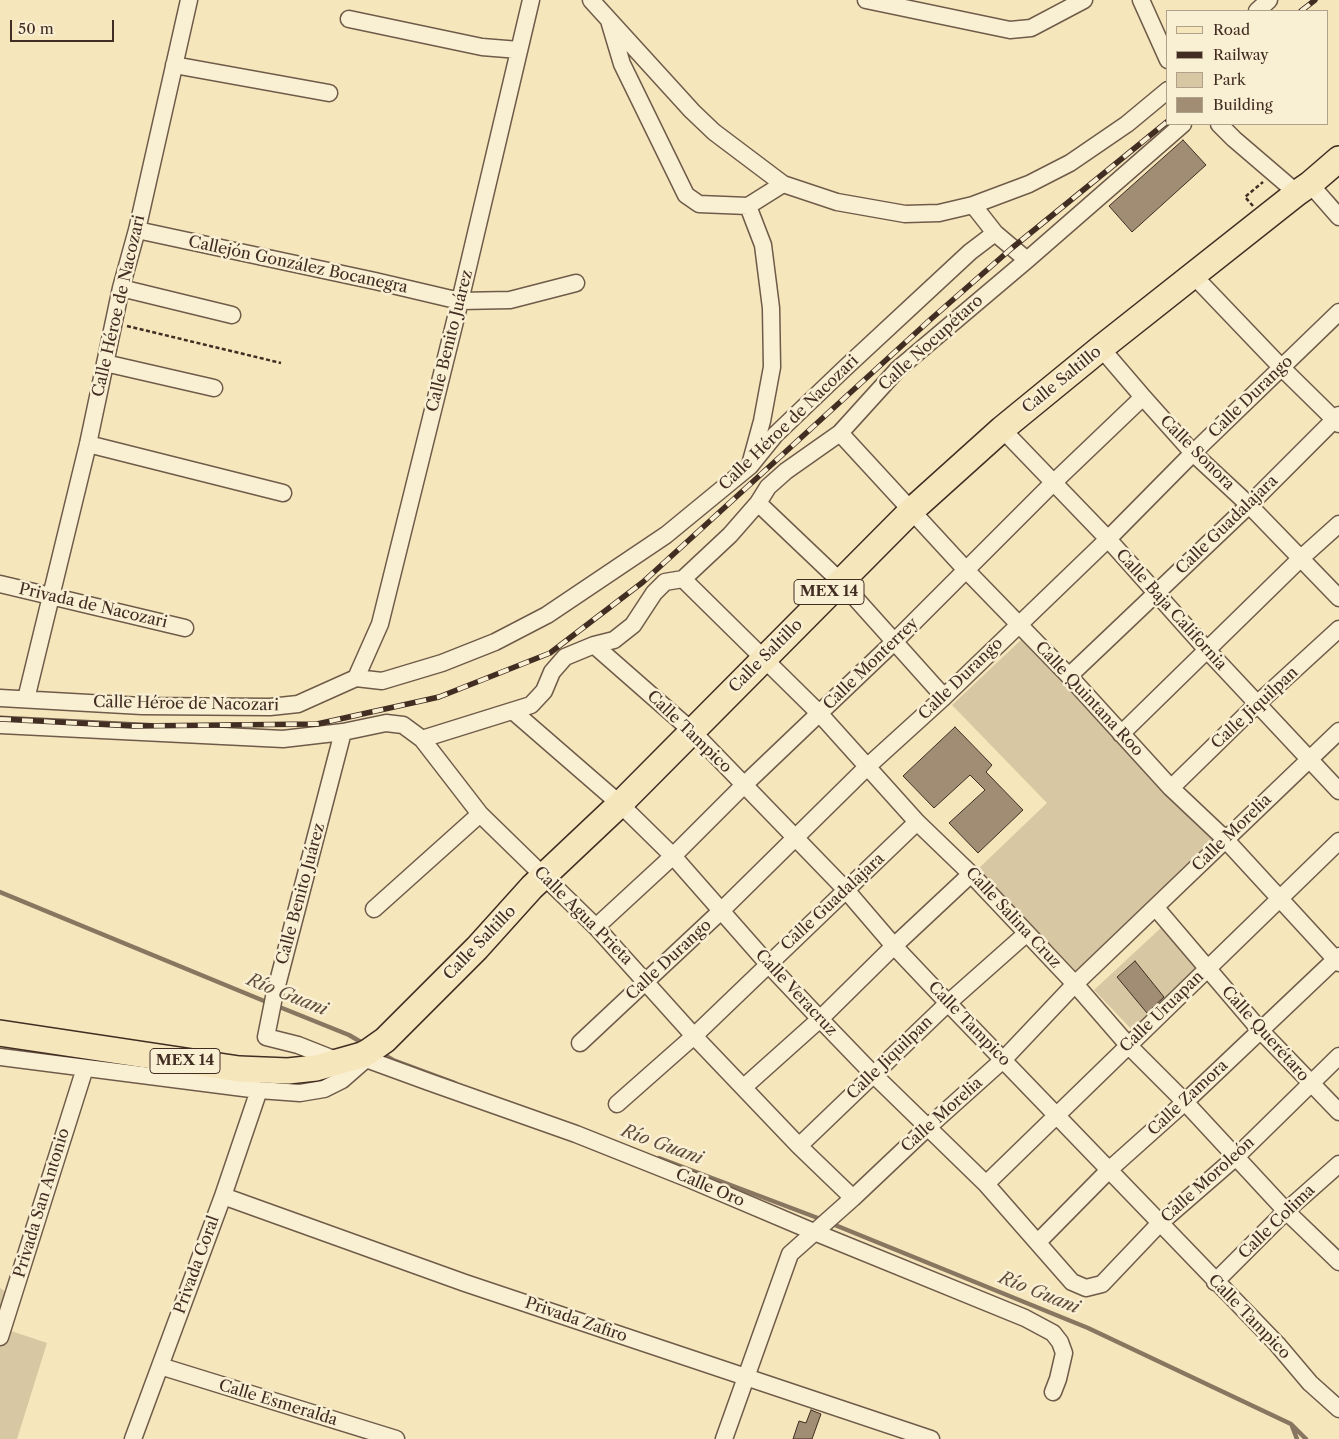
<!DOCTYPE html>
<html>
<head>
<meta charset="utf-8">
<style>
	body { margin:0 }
	#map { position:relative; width:1339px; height:1439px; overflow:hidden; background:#f6e6bc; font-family:"Libre Caslon Text",serif }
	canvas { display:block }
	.legend { position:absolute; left:1166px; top:10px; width:162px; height:115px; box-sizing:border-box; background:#f9efd3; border:1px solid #b0a18d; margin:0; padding:6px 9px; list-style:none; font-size:15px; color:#422d23 }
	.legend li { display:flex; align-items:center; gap:10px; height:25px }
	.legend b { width:25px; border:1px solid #b0a18d }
	.scale { position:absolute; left:10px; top:20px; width:104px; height:22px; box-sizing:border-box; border:2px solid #422d23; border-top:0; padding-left:6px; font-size:15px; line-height:18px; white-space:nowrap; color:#422d23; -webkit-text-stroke:4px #f9efd3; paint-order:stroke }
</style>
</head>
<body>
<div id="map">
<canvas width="1339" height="1439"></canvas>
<ul class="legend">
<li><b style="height:6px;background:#f6e6bc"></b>Road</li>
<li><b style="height:6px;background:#422d23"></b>Railway</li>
<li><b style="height:14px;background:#d7c7a2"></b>Park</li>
<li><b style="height:14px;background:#a08d73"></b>Building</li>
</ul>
<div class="scale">50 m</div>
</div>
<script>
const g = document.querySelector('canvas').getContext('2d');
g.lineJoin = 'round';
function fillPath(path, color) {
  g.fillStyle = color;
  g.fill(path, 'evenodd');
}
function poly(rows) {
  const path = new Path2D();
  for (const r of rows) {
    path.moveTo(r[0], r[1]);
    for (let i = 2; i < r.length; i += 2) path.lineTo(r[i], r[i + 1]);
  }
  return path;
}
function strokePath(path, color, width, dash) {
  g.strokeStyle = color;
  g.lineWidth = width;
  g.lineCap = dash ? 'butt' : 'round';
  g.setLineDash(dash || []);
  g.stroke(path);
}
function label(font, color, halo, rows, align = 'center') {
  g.font = font + ' "Libre Caslon Text",serif';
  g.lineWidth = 5;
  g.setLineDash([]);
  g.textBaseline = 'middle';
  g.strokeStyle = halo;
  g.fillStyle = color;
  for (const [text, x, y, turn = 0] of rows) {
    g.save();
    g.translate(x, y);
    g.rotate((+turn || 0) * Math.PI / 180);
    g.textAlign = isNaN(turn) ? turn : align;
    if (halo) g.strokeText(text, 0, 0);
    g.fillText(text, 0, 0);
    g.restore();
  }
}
const green = poly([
	[1022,639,1222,847,1084,979,978,869,1047,803,952,705],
	[1163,926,1206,971,1137,1035,1094,990],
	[0,1288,19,1301,11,1331,47,1343,17,1439,0,1439]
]);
const stream = poly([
	[0,892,269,1003],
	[277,1006,349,1035,366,1045],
	[381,1053,393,1060,455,1083],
	[659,1158,823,1220],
	[830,1223,1088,1328,1291,1424,1306,1439],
	[1292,1426,1297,1439]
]);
const building = poly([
	[1183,140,1206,165,1132,232,1109,206,1183,140],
	[955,727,992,765,986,772,1023,810,978,853,949,823,985,790,970,775,934,808,903,776,955,727],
	[1135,961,1164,997,1147,1013,1117,977,1135,961],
	[811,1410,821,1414,812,1439,793,1439,799,1421,806,1423,811,1410]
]);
const path = poly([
	[1253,206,1245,197,1263,182],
	[127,326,281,363]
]);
const minor = poly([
	[591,0,692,111,714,132,783,184,837,202,905,214,939,213,973,205,995,233,1027,260],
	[866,0,1010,30,1031,28,1084,0],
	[1141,0,1168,60],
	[1257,11,1269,0],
	[349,19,482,47,519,50],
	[610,24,622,64,686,195,699,204,748,206],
	[174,65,329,93],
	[1219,124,1234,139,1297,193],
	[1310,184,1339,217],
	[973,205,1029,184,1070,163,1127,124,1168,90],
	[748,206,763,245,771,308,772,367,762,421,751,461],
	[748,206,783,184],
	[137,230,375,281,460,301,510,300,576,283],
	[1193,275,1281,367,1339,424],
	[121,288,232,315],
	[1101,348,1143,397,1193,453,1249,505,1339,598],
	[105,363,214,388],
	[1002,429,1108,539,1207,650,1339,791],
	[840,433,967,571,1069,676,1171,788,1225,839,1339,963],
	[88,444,283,493],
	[758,503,840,581,944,697],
	[683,579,819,713,917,822,971,874,1075,984,1128,1045,1185,1102,1286,1211,1339,1262],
	[0,584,185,628],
	[594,645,692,731,846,890,894,946,948,1003,1277,1344,1310,1383,1339,1409],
	[1069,676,1249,505,1339,415],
	[356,678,380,624,460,301,531,0],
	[0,698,142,706,270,707,298,704,356,678,382,681,442,663,495,642,547,615,666,535,750,466,775,435,844,369,970,252,995,233],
	[26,699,88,444,121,288,137,230,189,0],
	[514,712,620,804,673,856,768,964,820,1019,873,1074,986,1184,1072,1282,1086,1288,1102,1284,1160,1223,1236,1157,1339,1056],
	[0,725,283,739,343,732,386,723,403,725,422,739,480,814,596,927,694,1036,799,1146,853,1198],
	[1121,734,1300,559,1339,524],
	[422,739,531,705,544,691,552,672,565,657,594,645,614,640,633,625,654,593,665,582,683,579,730,535,758,503,768,487,786,471,840,433,898,369,1027,260,1183,124],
	[1171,788,1257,704,1339,629],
	[1156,908,1260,1030,1339,1112],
	[374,909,480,814],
	[596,927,673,856,744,785,894,642,1053,483,1143,397],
	[580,1043,721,911,868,766,944,697,1108,539,1193,453,1339,312],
	[362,1055,366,1059,429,1082,576,1134,689,1179,814,1232,1025,1318,1053,1333,1060,1342,1064,1353,1058,1379,1053,1392],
	[0,1057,259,1090,300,1093,324,1089,342,1080,366,1059],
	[341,1062,298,1045,266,1037,274,997,343,732],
	[744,1087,820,1019,894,946,971,874],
	[617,1104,694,1036,917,822],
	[799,1146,948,1003,1027,933],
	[986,1184,1339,841],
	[223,1196,465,1283,931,1439],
	[1038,1242,1110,1169,1185,1102,1339,956],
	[1215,1282,1286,1211,1339,1164],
	[0,1337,85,1068],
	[160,1366,396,1439],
	[133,1439,223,1196,259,1090],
	[724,1439,790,1254,853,1198,927,1128,1004,1059,1075,984,1339,731]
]);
const primary = poly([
	[0,1033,239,1069,288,1071,316,1068,362,1055,368,1052,385,1040,477,948,532,887,620,804,912,510,1002,429,1101,348,1297,193,1310,184,1339,159]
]);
const rail = poly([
	[1301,11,1315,0],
	[0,719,133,726,317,724,439,697,550,653,643,582,931,319,1012,248,1168,121]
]);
const shields = [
	[829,592,70],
	[185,1061,70]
];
const shieldNames = [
	["MEX 14",829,592],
	["MEX 14",185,1061]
];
const streetNames = [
	["Callejón González Bocanegra",298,265,12],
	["Calle Héroe de Nacozari",119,306,-77],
	["Calle Benito Juárez",450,341,-76],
	["Calle Nocupétaro",931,343,-42],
	["Calle Saltillo",1062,380,-39],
	["Calle Durango",1251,397,-44],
	["Calle Héroe de Nacozari",789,423,-44],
	["Calle Sonora",1197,453,45],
	["Calle Guadalajara",1227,525,-44],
	["Privada de Nacozari",93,606,13],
	["Calle Baja California",1171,610,48],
	["Calle Saltillo",766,656,-45],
	["Calle Monterrey",871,664,-44],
	["Calle Durango",961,679,-44],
	["Calle Quintana Roo",1089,699,47],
	["Calle Héroe de Nacozari",186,704,1],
	["Calle Jiquilpan",1255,708,-43],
	["Calle Tampico",689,732,44],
	["Calle Morelia",1232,833,-44],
	["Calle Benito Juárez",301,894,-75],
	["Calle Guadalajara",833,902,-43],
	["Calle Agua Prieta",583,916,45],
	["Calle Salina Cruz",1013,918,47],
	["Calle Saltillo",480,943,-46],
	["Calle Durango",669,960,-43],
	["Calle Veracruz",796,993,47],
	["Calle Uruapan",1162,1012,-44],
	["Calle Tampico",969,1024,46],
	["Calle Querétaro",1265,1034,48],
	["Calle Jiquilpan",890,1058,-44],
	["Calle Zamora",1188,1098,-43],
	["Calle Morelia",942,1115,-42],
	["Calle Moroleón",1208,1180,-42],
	["Calle Oro",710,1188,23],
	["Privada San Antonio",42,1203,-73],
	["Calle Colima",1277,1222,-44],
	["Privada Coral",197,1265,-70],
	["Calle Tampico",1249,1317,46],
	["Privada Zafiro",576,1320,19],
	["Calle Esmeralda",278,1403,17]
];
const waterNames = [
	["Río Guani",287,995,22],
	["Río Guani",662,1145,20],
	["Río Guani",1039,1293,22]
];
fillPath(green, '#d7c7a2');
strokePath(stream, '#897660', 4.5);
fillPath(building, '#a08d73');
strokePath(building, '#422d23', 1);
strokePath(minor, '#6f5b49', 19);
strokePath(primary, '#422d23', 28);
strokePath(path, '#422d23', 2.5, [4, 2.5]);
strokePath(minor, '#f9efd3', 16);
strokePath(primary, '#f6e6bc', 25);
strokePath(rail, '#422d23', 5.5);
strokePath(rail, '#f9efd3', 4, [11]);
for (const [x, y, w] of shields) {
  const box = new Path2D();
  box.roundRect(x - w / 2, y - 12.5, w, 25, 4);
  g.fillStyle = '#f9efd3';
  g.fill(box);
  strokePath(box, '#422d23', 1);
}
label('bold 15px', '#422d23', null, shieldNames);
label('16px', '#422d23', '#f9efd3', streetNames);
label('italic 18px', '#604c3c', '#f9efd3', waterNames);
</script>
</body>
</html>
